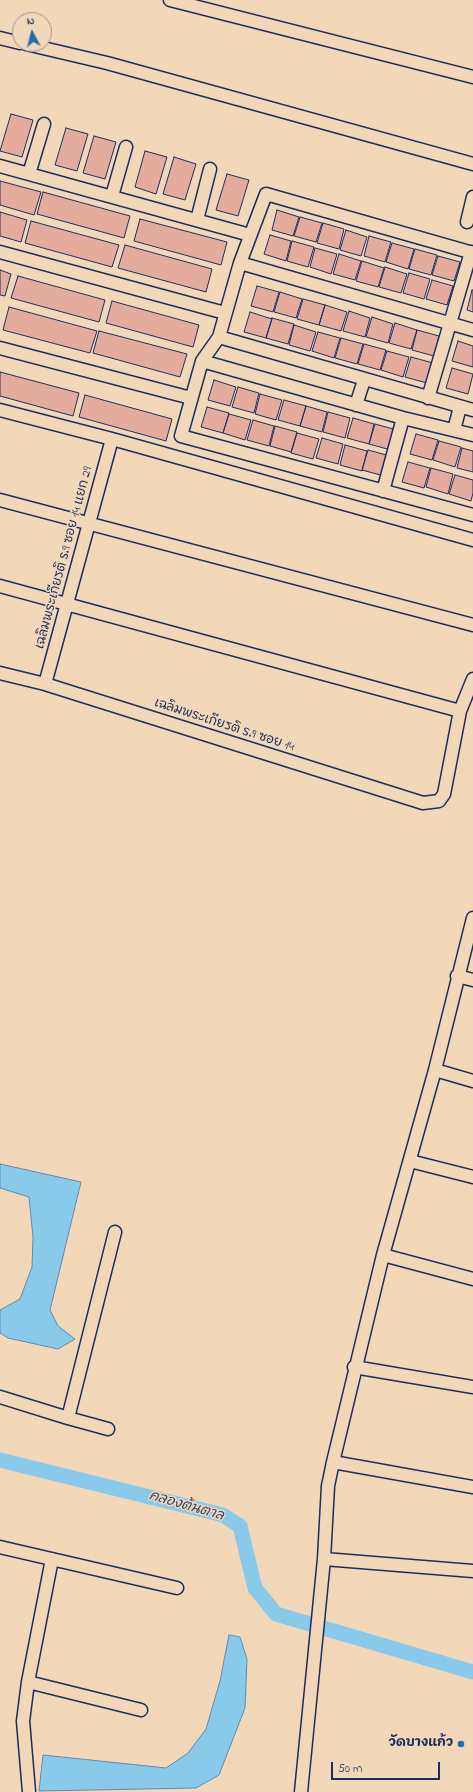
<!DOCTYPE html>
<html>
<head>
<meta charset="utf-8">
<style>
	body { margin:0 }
	#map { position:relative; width:473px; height:1792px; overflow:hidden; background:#f3d7b9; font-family:"Indie Flower",sans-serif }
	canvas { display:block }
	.north { position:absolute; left:12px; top:12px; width:40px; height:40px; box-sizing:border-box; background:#f3d7b9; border:1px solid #9d9495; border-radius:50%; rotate:353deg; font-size:11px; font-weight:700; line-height:16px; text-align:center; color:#1b2f5e }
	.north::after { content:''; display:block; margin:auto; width:14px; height:18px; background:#1f6fb2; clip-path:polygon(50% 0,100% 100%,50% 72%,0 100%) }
	.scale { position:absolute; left:331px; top:1762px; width:109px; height:18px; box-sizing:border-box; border:2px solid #1b2f5e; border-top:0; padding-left:5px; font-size:12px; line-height:14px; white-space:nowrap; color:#1b2f5e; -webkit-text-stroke:3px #f3d7b9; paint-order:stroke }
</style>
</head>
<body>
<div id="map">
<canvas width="473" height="1792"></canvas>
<div class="north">N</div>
<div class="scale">50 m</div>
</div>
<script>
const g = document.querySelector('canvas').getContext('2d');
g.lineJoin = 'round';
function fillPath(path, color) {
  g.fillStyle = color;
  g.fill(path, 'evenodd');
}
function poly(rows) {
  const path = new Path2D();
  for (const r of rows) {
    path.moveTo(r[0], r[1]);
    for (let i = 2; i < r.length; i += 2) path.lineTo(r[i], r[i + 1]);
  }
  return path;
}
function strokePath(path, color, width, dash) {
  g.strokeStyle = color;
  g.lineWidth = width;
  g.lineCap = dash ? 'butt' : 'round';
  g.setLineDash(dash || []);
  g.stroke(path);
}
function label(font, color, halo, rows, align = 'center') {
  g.font = font + ' "Indie Flower","Playpen Sans Thai",sans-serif';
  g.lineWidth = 3;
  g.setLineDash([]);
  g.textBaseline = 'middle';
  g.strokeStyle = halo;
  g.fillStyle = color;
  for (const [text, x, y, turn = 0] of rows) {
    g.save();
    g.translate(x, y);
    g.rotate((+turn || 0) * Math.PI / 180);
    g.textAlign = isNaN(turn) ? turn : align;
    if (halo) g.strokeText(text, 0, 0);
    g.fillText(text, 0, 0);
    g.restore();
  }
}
const water = poly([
	[0,1164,81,1182,50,1310,58,1326,75,1339,58,1349,8,1338,0,1333,0,1310,20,1299,32,1267,33,1237,29,1197,0,1188,0,1164],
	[229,1635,240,1637,247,1659,245,1708,219,1775,196,1788,39,1791,43,1755,166,1768,188,1753,206,1729,220,1681,229,1635]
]);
const canal = poly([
	[0,1460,223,1515,240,1526,255,1588,276,1614,473,1672]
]);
const building = poly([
	[11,114,33,120,22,157,0,151,11,114],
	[66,128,88,134,77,171,55,165,66,128],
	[94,136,116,142,105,179,83,173,94,136],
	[145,151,167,157,156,194,135,187,145,151],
	[174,157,196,164,185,200,163,194,174,157],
	[227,174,249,180,238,216,216,210,227,174],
	[0,181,41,192,34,215,0,205,0,181],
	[43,192,130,216,124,238,37,214,43,192],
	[277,210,299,217,293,236,272,230,277,210],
	[0,212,27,220,21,242,0,236,0,212],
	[300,217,322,223,316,242,294,236,300,217],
	[140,219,227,242,221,265,134,241,140,219],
	[31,221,119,245,112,267,25,243,31,221],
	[323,223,344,229,339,249,317,243,323,223],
	[346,230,367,237,361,256,340,250,346,230],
	[270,235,291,241,286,261,264,254,270,235],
	[369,236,391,242,385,262,364,256,369,236],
	[292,241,314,247,308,267,287,261,292,241],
	[392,243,414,249,408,269,386,262,392,243],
	[125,245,212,269,206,292,118,268,125,245],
	[315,248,337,254,331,274,310,267,315,248],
	[415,249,437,255,431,275,409,269,415,249],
	[339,254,361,261,355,280,333,274,339,254],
	[438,256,460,262,454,281,432,275,438,256],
	[362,261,384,268,378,287,356,281,362,261],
	[385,267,407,274,401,293,379,287,385,267],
	[0,270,11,274,5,296,0,295,0,270],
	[409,273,430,279,424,299,403,293,409,273],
	[18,276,105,300,99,322,11,298,18,276],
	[432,280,453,286,447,305,426,299,432,280],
	[257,286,279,292,273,312,251,306,257,286],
	[472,290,473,290,473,312,467,310,472,290],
	[280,292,302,299,296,318,274,312,280,292],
	[303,299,325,305,319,325,297,319,303,299],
	[112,301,199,325,193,347,106,323,112,301],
	[325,305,347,312,341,331,319,325,325,305],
	[9,307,97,331,90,353,3,330,9,307],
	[349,311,370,318,365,337,343,331,349,311],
	[250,312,272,319,266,338,244,332,250,312],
	[372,317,393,324,388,343,366,337,372,317],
	[272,318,294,324,288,344,266,338,272,318],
	[395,323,417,330,411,349,389,343,395,323],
	[294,325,316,332,310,351,289,345,294,325],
	[417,330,439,336,434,356,412,350,417,330],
	[99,331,187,354,180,377,93,353,99,331],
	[318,332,340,338,334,358,312,351,318,332],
	[341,338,363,344,357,364,335,358,341,338],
	[458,341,473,346,473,367,452,361,458,341],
	[364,344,386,350,380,370,358,364,364,344],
	[387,351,409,357,403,377,381,370,387,351],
	[411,357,433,363,427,383,405,377,411,357],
	[452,368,473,374,468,394,446,388,452,368],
	[0,372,79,393,73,416,0,396,0,372],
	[214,380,236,387,230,406,208,400,214,380],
	[238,387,259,393,254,413,232,407,238,387],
	[260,394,282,400,276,420,255,414,260,394],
	[85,395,172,419,166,441,79,417,85,395],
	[284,400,306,406,300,426,278,420,284,400],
	[306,406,327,412,322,432,300,426,306,406],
	[207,407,229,413,223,433,201,427,207,407],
	[328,412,350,418,345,438,323,432,328,412],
	[229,414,251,420,245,440,223,433,229,414],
	[353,418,374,424,369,444,347,438,353,418],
	[253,420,274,426,269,446,247,440,253,420],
	[375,424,397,430,391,450,369,444,375,424],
	[275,426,297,432,291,452,270,446,275,426],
	[297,433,319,439,313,459,291,453,297,433],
	[416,434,438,440,432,460,410,454,416,434],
	[322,438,343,444,338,464,316,458,322,438],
	[439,441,461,447,455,467,433,460,439,441],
	[345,445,367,451,362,471,340,465,345,445],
	[462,448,473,451,473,472,457,468,462,448],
	[368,450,390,456,384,476,362,470,368,450],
	[408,462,430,468,424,488,402,482,408,462],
	[431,468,453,474,448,494,426,487,431,468],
	[455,475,473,480,473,493,471,501,449,494,455,475]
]);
const minor = poly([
	[170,0,473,77],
	[0,38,20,43],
	[26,44,107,63,473,164],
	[0,166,250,235],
	[29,174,44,124],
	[112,196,126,147],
	[197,220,210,169],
	[467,222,473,197],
	[0,252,225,313],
	[473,253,266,194,240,263,219,337,202,361,181,436,473,515],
	[240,263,473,330],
	[219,337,473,410],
	[0,348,191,398],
	[202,361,403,418,473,435],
	[428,398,471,252],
	[356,405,364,380],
	[0,410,112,439,473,540],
	[454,430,460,407],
	[383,491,403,418],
	[0,500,473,625],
	[0,586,460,711],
	[0,673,45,684,423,803,439,801,444,794,460,711,473,679],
	[45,684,112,439],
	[457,976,473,980],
	[435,1070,473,1081],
	[410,1161,473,1177],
	[383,1255,473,1279],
	[354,1367,473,1387],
	[0,1397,68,1418,115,1232],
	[68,1418,108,1429],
	[333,1462,473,1487],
	[0,1547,177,1588],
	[324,1559,473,1571],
	[28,1682,141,1710],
	[29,1792,23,1721,28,1682,52,1559],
	[301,1792,324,1559,328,1486,333,1462,383,1255,435,1070,473,918]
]);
const markers = [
	[461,1744,4,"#1f6fb2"]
];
const streetNames = [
	["เฉลิมพระเกียรติ ร.9 ซอย 14 แยก 29",65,558,-75],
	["เฉลิมพระเกียรติ ร.9 ซอย 14",224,726,18]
];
const poiNames = [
	["วัดบางแก้ว",453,1744]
];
const waterNames = [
	["คลองต้นตาล",186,1507,16]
];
fillPath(water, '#89c9e9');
strokePath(water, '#5d8bb1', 1);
strokePath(canal, '#89c9e9', 15);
fillPath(building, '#e4ac9c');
strokePath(building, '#1b2f5e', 1);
strokePath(minor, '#1b2f5e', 15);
strokePath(minor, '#f3d7b9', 12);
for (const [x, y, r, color] of markers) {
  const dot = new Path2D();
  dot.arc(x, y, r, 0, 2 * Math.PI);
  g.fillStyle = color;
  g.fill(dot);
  strokePath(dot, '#f3d7b9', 1.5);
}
label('13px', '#1b2f5e', '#f3d7b9', streetNames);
label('bold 13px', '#1b2f5e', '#f3d7b9', poiNames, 'right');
label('italic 14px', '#2c4673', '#f3d7b9', waterNames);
</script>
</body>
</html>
